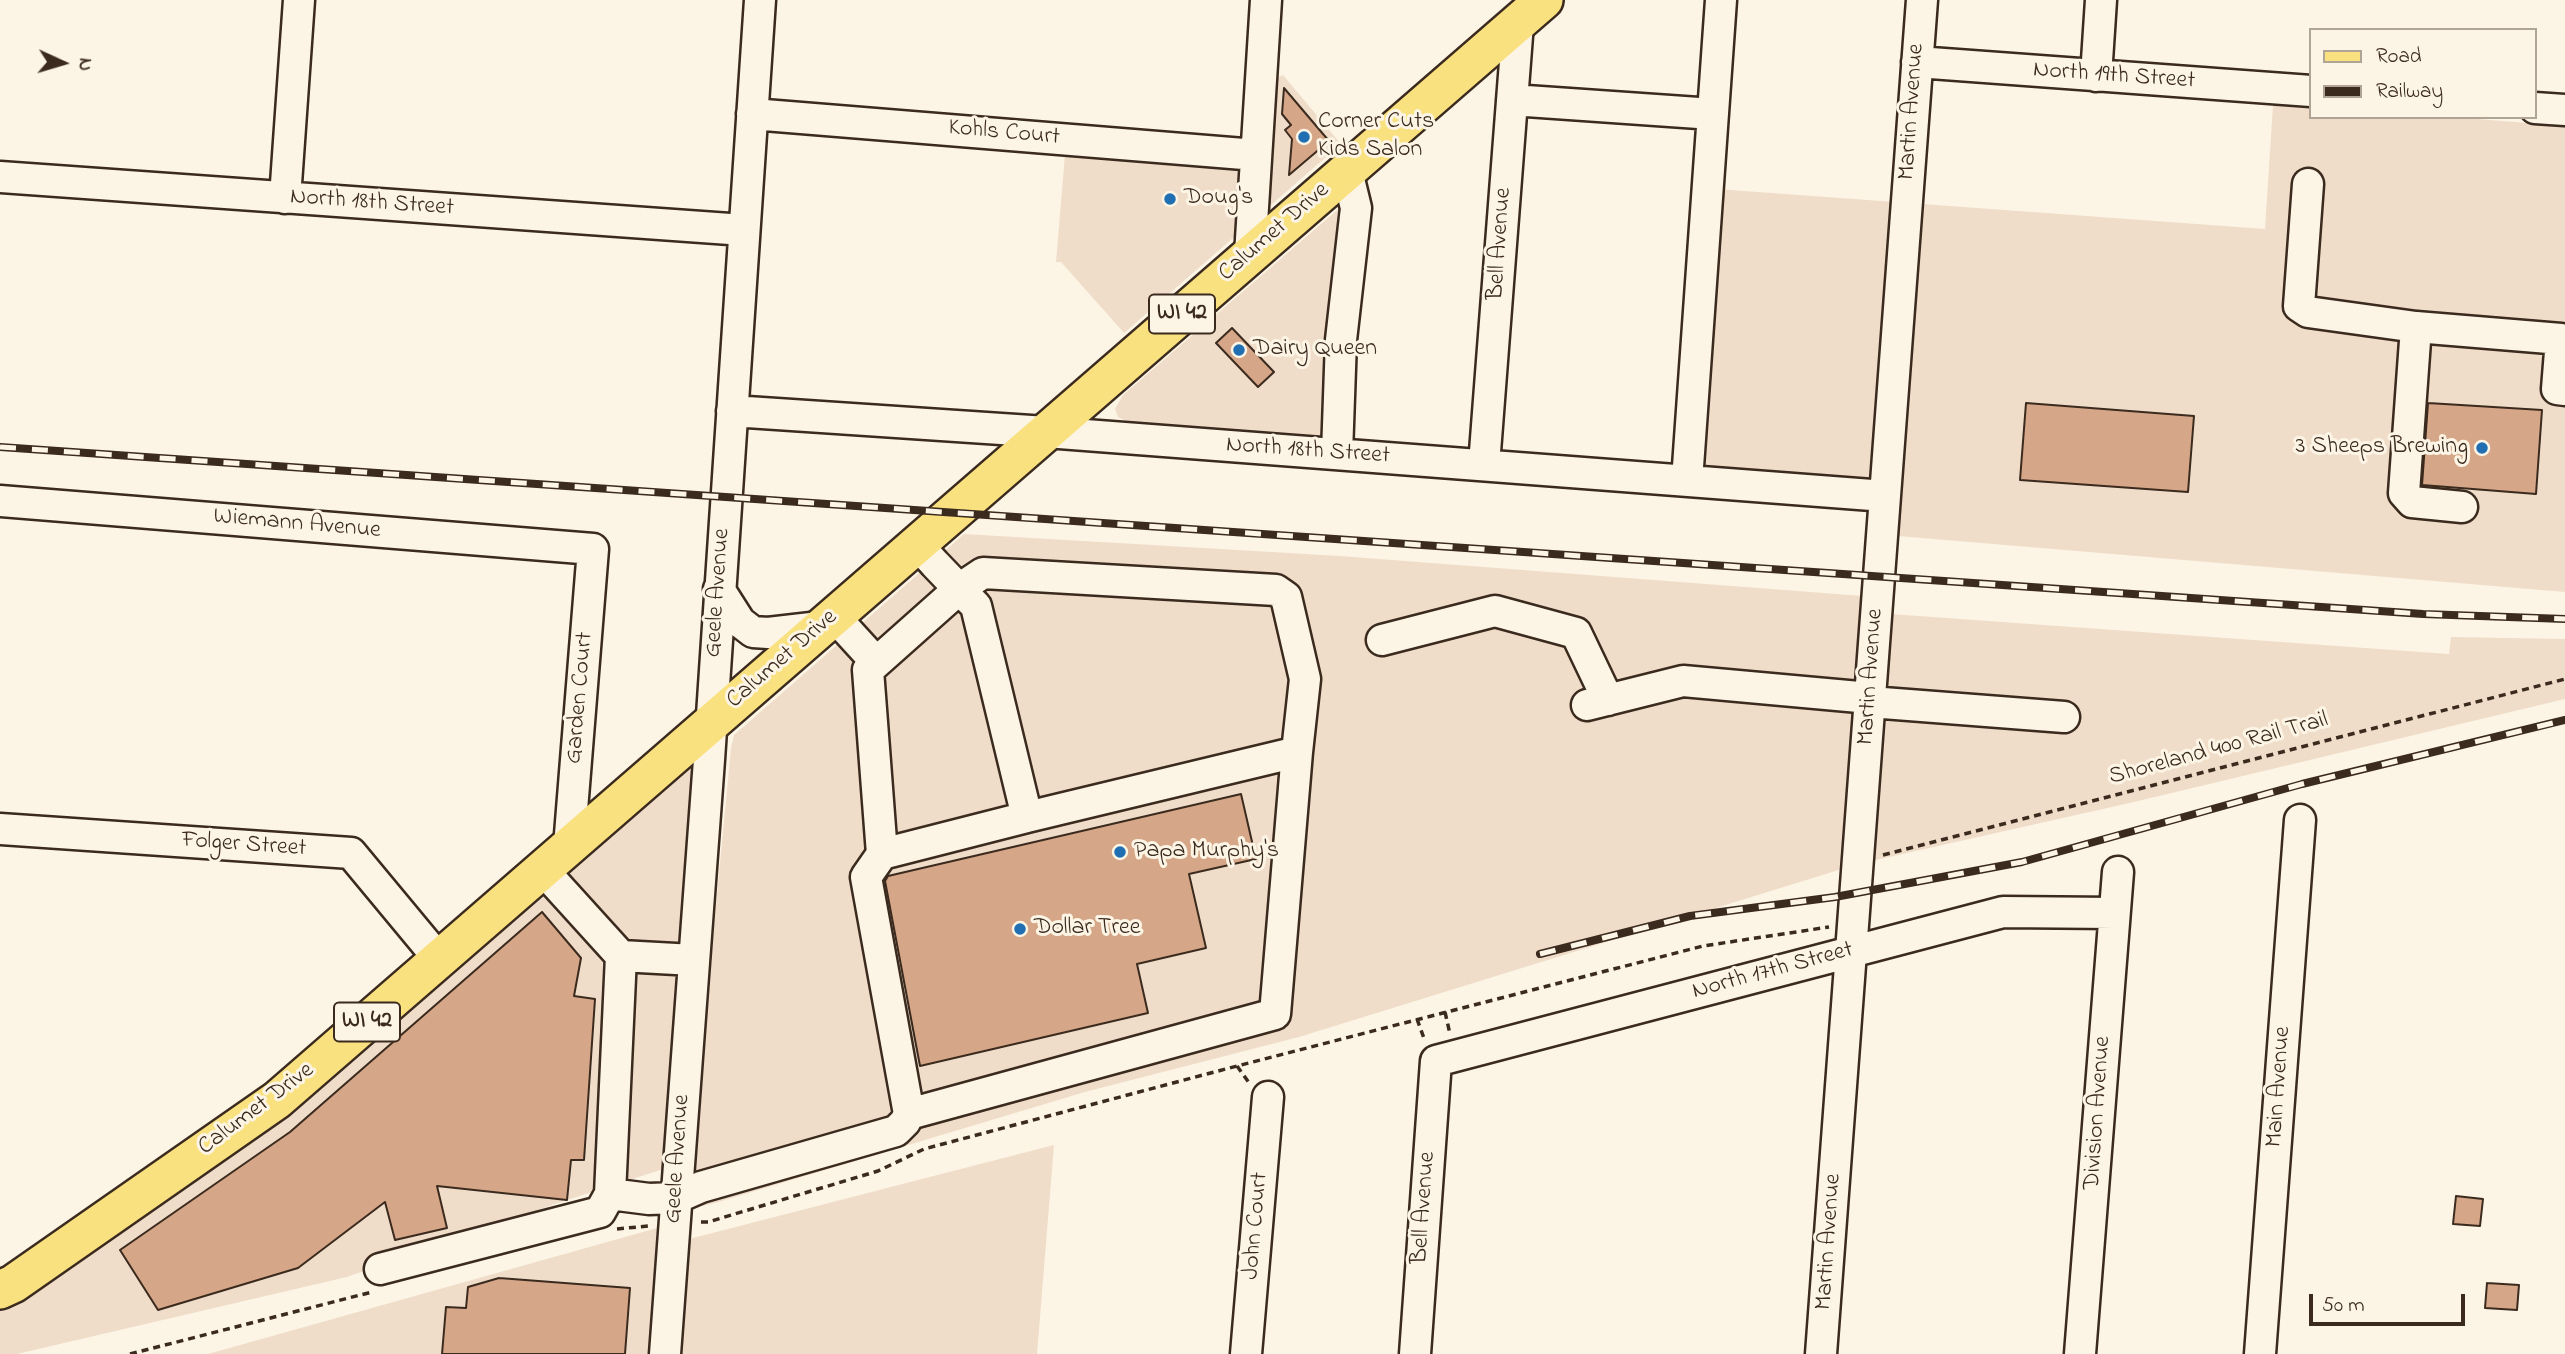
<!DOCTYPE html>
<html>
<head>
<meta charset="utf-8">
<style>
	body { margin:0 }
	#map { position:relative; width:2565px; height:1354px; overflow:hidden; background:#fcf5e5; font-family:"Indie Flower",sans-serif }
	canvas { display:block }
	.legend { position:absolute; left:2309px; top:28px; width:228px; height:91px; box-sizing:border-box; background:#fcf5e5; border:2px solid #afa495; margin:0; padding:9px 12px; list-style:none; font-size:21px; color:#3b2a1e }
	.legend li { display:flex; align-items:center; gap:14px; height:35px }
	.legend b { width:35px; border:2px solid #afa495 }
	.north { position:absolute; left:28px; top:28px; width:70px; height:70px; -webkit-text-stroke:5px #fcf5e5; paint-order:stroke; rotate:94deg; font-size:19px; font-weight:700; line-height:28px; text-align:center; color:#3b2a1e }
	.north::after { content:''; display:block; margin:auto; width:24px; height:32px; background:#3b2a1e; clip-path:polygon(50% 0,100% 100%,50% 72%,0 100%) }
	.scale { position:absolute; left:2309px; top:1294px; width:156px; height:32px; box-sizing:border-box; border:4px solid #3b2a1e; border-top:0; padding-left:9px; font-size:21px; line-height:24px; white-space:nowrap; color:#3b2a1e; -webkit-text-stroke:5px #fcf5e5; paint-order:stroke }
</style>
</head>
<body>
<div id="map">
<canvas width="2565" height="1354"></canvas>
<ul class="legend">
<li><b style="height:9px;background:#fae180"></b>Road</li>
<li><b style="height:9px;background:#3b2a1e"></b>Railway</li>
</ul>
<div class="north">N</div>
<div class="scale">50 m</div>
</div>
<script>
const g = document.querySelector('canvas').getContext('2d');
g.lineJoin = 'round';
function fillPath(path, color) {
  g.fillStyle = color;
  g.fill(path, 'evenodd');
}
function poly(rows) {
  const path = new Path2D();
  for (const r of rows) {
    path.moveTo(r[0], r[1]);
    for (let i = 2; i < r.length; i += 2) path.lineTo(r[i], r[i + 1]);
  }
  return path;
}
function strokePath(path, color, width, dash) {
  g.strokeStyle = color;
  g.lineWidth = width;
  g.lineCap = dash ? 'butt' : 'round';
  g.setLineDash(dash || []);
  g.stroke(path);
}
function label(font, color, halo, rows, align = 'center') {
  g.font = font + ' "Indie Flower",sans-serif';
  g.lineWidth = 6;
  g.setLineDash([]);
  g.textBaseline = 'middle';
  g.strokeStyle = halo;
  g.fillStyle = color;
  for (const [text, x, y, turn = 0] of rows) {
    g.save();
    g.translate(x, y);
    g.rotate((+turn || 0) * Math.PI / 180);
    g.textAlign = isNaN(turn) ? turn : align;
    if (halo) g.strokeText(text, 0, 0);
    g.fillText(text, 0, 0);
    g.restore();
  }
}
const built = poly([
	[1283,75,1341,144,1124,333,1061,262,1056,262,1065,154,1270,170,1275,79],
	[2273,105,2311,107,2311,117,2452,117,2565,126,2565,592,1898,536,1902,485,1695,469,1717,189,2265,229],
	[1343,205,1331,442,1163,428,1128,422,1118,417,1115,409,1123,395],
	[964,534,1340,556,1863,596,1863,612,2449,654,2451,637,2565,639,2565,699,2134,802,1858,864,1299,1037,1085,1092,715,1203,693,1208,714,926,731,748,734,735],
	[711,723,679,1164,558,1203,347,1277,17,1354,0,1354,0,1290,277,1100],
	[1054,1145,1037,1354,681,1354,689,1239],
	[675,1223,665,1354,208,1354]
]);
const building = poly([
	[1284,88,1329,141,1289,175,1292,139,1285,130,1291,125,1282,114,1284,88],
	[1232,328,1274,372,1258,387,1216,343,1232,328],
	[2026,403,2194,416,2188,492,2020,480,2026,403],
	[2428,403,2542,410,2536,494,2422,485,2428,403],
	[1241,794,1256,859,1189,874,1206,948,1137,964,1148,1013,920,1066,885,881,888,876,1241,794],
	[542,912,581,958,574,996,595,999,584,1160,571,1160,567,1200,437,1186,447,1228,395,1240,385,1202,298,1268,158,1310,120,1250,290,1132,542,912],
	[2456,1196,2483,1199,2480,1226,2453,1224,2456,1196],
	[499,1278,630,1288,625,1354,442,1354,446,1307,466,1308,468,1287,499,1278],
	[2487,1283,2519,1285,2517,1310,2485,1308,2487,1283]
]);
const path = poly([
	[1883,855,2565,679],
	[1445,1012,1450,1034],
	[1417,1019,1425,1041],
	[1237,1066,1250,1084],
	[701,1222,708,1222,878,1171,924,1149,1237,1066,1703,946,1829,927],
	[617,1229,648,1226],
	[130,1354,372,1292]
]);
const minor = poly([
	[1917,62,2311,91],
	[2096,76,2101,0],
	[1512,100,1713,114],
	[2535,108,2565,110],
	[752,114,1256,155],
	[0,177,744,230],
	[2308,184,2299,306,2308,312,2416,327,2561,339,2557,389,2565,390],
	[285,198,299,0],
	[1250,255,1266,0],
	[2416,327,2404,493,2412,502,2462,507],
	[732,411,1046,432,1885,496],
	[1337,454,1341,340,1356,208,1347,171],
	[1484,465,1518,23],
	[1687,481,1721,0],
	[0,501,593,549,569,847],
	[916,543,935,564,959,589,976,606,1027,817,1297,752,1305,679,1286,597,1276,590,983,573,959,589,868,670,882,854,1027,817],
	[719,589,740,622,753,632,768,633,820,627],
	[833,615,875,661],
	[1382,640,1495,611,1576,633,1608,700],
	[1870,702,2064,717],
	[1587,705,1683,681,1870,698],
	[0,829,351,853,439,959],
	[543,870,621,956],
	[694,960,621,956,610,1194,649,1199,676,1198,701,1187,896,1131,905,1122,909,1114,866,877,882,854],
	[909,1114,1275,1014,1297,752],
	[380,1269,600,1212,610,1194],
	[665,1354,709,760,760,0],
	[1246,1354,1268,1097],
	[1415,1354,1436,1061,2003,912,2114,913],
	[1821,1354,1922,0],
	[2080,1354,2118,872],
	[2260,1354,2300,820]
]);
const major = poly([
	[0,1290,13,1284,277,1100,1544,0]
]);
const rail = poly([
	[0,447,2423,614,2565,619],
	[1540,954,1690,916,1835,897,2022,862,2302,784,2565,720]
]);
const markers = [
	[1304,137,7,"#1f6fb2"],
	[1170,199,7,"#1f6fb2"],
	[1239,350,7,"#1f6fb2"],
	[2482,448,7,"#1f6fb2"],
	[1120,852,7,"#1f6fb2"],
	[1020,929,7,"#1f6fb2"]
];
const shields = [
	[1182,314,66],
	[367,1022,66]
];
const shieldNames = [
	["WI 42",1182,314],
	["WI 42",367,1022]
];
const streetNames = [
	["North 19th Street",2114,77,4],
	["Martin Avenue",1913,112,-86],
	["Kohls Court",1004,134,5],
	["North 18th Street",372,204,4],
	["Calumet Drive",1275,233,-41],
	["Bell Avenue",1501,244,-86],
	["North 18th Street",1308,452,4],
	["Wiemann Avenue",297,525,5],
	["Geele Avenue",719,593,-86],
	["Calumet Drive",783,660,-41],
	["Martin Avenue",1872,677,-86],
	["Garden Court",581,698,-85],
	["Shoreland 400 Rail Trail",2219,750,-15],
	["Folger Street",244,846,4],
	["North 17th Street",1773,972,-15],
	["Main Avenue",2280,1087,-86],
	["Calumet Drive",257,1110,-37],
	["Division Avenue",2099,1113,-86],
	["Geele Avenue",679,1159,-86],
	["Bell Avenue",1425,1208,-86],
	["John Court",1257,1226,-85],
	["Martin Avenue",1830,1242,-86]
];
const poiNames = [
	["Corner Cuts",1318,123],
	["Kids Salon",1318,151],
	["Doug's",1184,199],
	["Dairy Queen",1253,350],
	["3 Sheeps Brewing",2468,448,"right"],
	["Papa Murphy's",1134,852],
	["Dollar Tree",1034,929]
];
fillPath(built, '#f0ddc9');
fillPath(building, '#d5a687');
strokePath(building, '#3b2a1e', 2);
strokePath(minor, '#3b2a1e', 35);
strokePath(major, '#3b2a1e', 42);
strokePath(path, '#3b2a1e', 3.5, [7, 5]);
strokePath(minor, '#fcf5e5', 30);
strokePath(major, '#fae180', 37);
strokePath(rail, '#3b2a1e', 8);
strokePath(rail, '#fcf5e5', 5, [16]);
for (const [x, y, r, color] of markers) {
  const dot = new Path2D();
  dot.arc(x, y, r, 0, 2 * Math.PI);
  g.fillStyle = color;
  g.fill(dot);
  strokePath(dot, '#fcf5e5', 2.5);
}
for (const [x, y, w] of shields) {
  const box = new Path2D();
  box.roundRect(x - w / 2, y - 19.5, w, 39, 5);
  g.fillStyle = '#fcf5e5';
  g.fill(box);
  strokePath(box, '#3b2a1e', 2);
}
label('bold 23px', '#3b2a1e', null, shieldNames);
label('24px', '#3b2a1e', '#fcf5e5', streetNames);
label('24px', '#3b2a1e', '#fcf5e5', poiNames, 'left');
</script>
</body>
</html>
